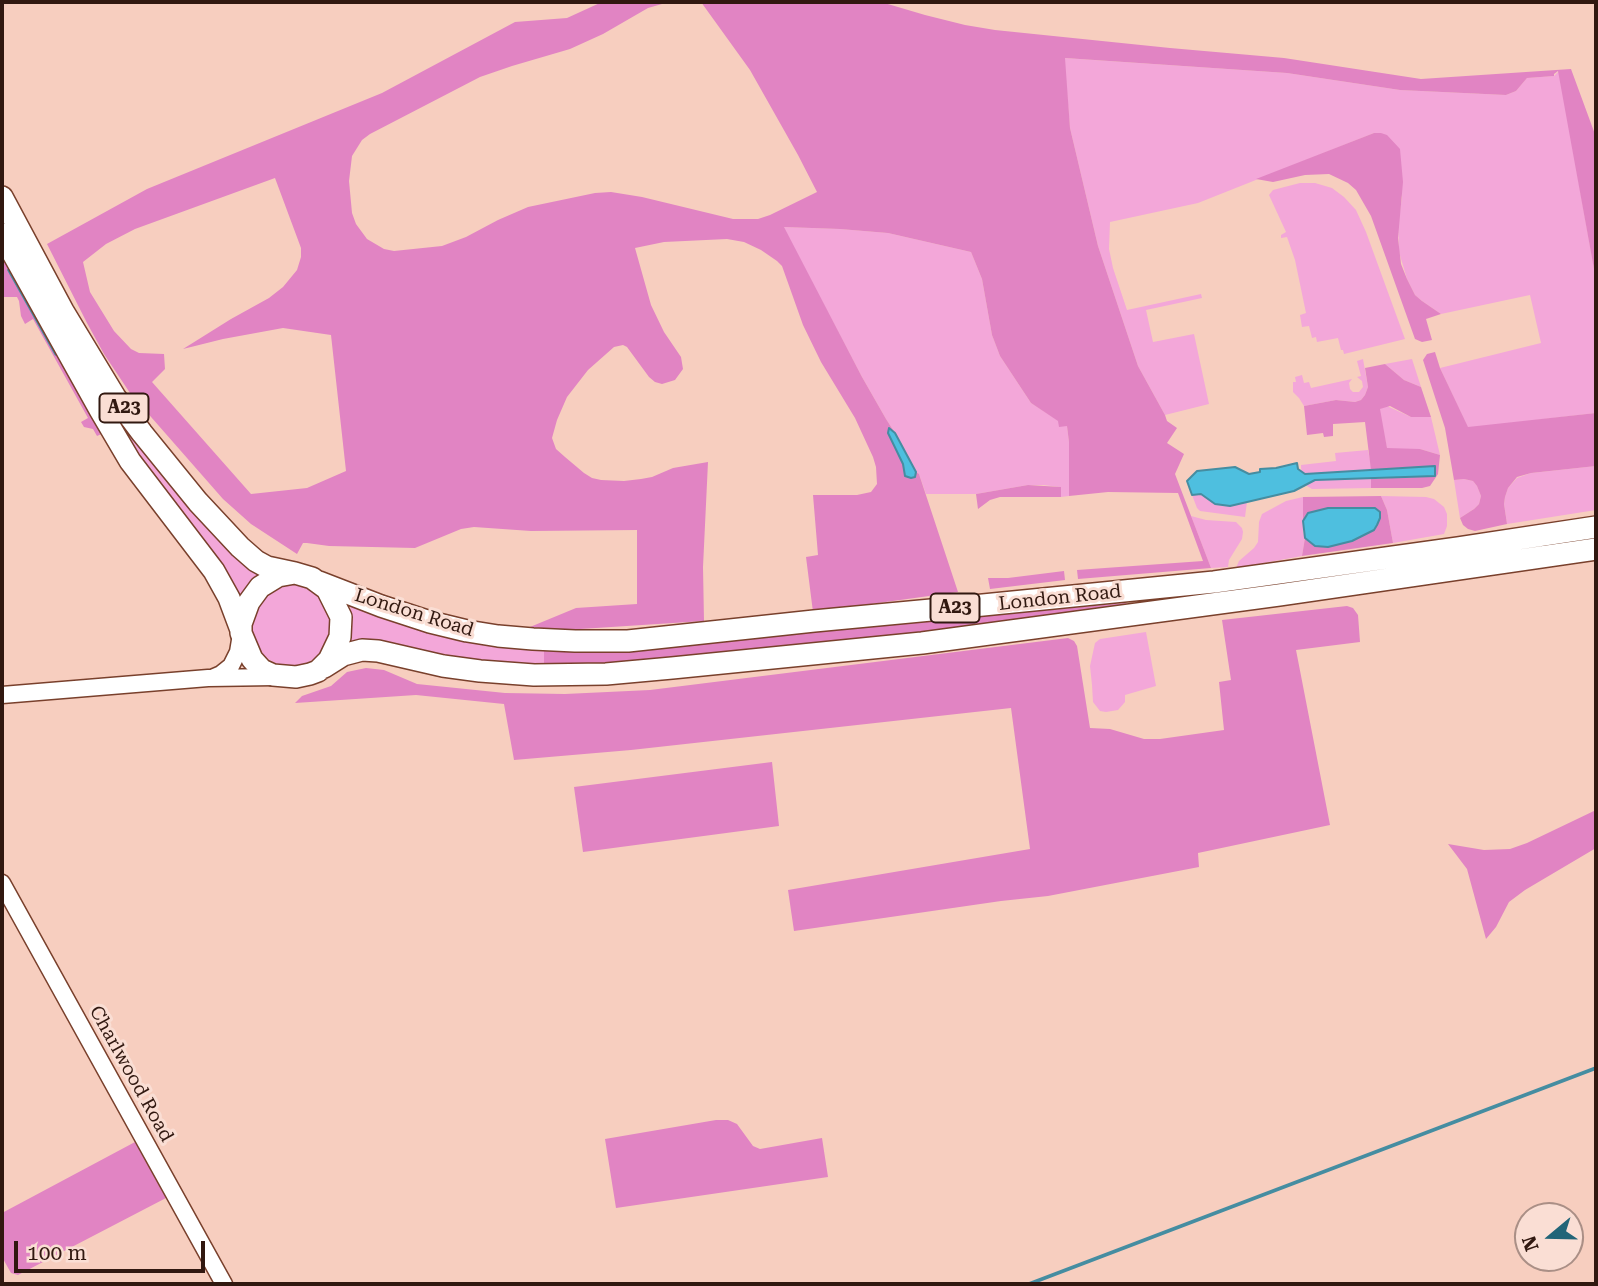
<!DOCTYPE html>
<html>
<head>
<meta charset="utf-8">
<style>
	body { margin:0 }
	#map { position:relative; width:1598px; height:1286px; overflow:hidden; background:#f7cebf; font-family:"Roboto Serif",serif }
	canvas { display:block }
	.frame { position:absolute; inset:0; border:4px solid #311810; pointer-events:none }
	.north { position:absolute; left:1514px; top:1202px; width:70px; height:70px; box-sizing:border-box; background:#faded4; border:2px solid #aa8f86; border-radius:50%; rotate:251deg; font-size:19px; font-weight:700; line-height:28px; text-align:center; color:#311810 }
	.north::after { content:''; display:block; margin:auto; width:24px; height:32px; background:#226578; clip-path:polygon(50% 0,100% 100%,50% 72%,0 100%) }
	.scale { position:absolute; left:14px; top:1241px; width:191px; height:32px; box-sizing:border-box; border:4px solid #311810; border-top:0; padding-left:9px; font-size:21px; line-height:24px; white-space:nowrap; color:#311810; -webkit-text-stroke:5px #faded4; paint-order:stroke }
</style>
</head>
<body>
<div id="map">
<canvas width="1598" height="1286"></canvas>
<div class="frame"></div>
<div class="north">N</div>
<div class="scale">100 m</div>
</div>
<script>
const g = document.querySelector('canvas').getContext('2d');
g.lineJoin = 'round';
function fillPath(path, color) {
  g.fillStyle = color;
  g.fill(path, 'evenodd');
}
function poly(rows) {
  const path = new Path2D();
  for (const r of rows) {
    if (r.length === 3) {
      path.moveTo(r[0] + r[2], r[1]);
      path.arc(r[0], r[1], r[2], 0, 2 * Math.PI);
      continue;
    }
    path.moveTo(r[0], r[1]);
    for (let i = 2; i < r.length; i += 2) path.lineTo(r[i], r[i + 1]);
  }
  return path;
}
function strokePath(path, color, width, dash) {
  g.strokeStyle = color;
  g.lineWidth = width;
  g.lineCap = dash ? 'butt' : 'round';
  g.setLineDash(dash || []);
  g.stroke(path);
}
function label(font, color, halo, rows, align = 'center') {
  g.font = font + ' "Roboto Serif",serif';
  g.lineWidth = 6;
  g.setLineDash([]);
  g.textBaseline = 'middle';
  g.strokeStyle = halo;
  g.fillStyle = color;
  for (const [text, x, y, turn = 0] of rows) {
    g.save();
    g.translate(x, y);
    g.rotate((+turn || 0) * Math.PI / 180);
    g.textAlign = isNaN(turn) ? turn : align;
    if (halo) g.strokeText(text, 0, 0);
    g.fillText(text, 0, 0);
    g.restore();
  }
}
const green = poly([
	[1064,58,1287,73,1400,90,1506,95,1516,91,1527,78,1554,76,1559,71,1596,280,1596,413,1468,428,1440,368,1541,343,1530,295,1441,314,1422,301,1415,295,1407,279,1399,252,1398,226,1402,197,1381,133,1374,133,1198,203,1110,222,1109,249,1113,268,1127,310,1201,294,1202,298,1146,310,1153,342,1194,334,1209,404,1165,415,1138,366,1098,246,1070,128],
	[1300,183,1315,183,1332,188,1344,197,1356,210,1366,232,1405,339,1344,354,1343,350,1341,350,1338,338,1317,342,1316,337,1312,338,1309,326,1302,327,1300,315,1306,313,1295,260,1287,237,1281,238,1281,235,1286,232,1269,195,1273,190],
	[783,227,840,229,888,233,971,252,982,279,992,335,1000,356,1031,403,1067,426,1069,442,1069,496,1061,497,1060,487,1043,485,1028,485,976,494,926,494,919,474,916,472,895,433,886,419,862,377],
	[1363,359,1368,387,1365,395,1361,400,1355,402,1336,400,1304,406,1299,398,1293,392,1293,382,1296,382,1295,377,1302,375,1304,383,1309,382,1311,388,1352,379,1349,383,1350,389,1353,392,1359,392,1363,387,1362,381,1357,377,1361,376,1357,361],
	[1412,359,1421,387,1404,380,1385,364],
	[102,394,260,573,240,598,139,456],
	[1387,406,1411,417,1431,417,1440,455,1420,449,1387,449,1379,409],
	[1368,450,1372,470,1435,466,1372,479,1371,488,1312,489,1302,483,1301,465,1336,461,1335,453],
	[1596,466,1596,510,1507,524,1504,504,1505,497,1508,488,1517,478,1531,473],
	[1464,479,1473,481,1477,486,1481,496,1479,504,1474,509,1460,518,1454,480],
	[1198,494,1204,495,1218,505,1231,506,1247,502,1245,517,1200,511,1197,508,1192,495],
	[1381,496,1426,497,1434,499,1444,507,1447,514,1447,526,1444,534,1393,543,1387,510],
	[1303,497,1303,532,1305,538,1302,556,1236,568,1239,561,1254,548,1258,542,1259,522,1262,514,1286,501],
	[1191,516,1206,520,1236,522,1242,528,1243,532,1242,539,1229,560,1228,567,1211,568],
	[291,625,41],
	[350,605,544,647,544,665,512,666,351,643,352,621],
	[1146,632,1156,686,1125,695,1125,702,1118,710,1106,712,1100,711,1093,702,1092,685,1090,666,1095,643,1100,639]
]);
const forest = poly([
	[602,2,669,2,648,8,603,34,570,49,512,66,480,77,370,134,362,140,352,156,349,181,352,213,356,224,367,239,384,249,394,251,442,246,466,237,498,220,528,207,595,193,611,192,642,197,733,219,758,219,770,215,817,192,798,155,750,70,701,2,881,2,925,15,965,25,995,30,1170,48,1284,58,1421,79,1571,69,1596,137,1596,280,1558,71,1554,74,1554,76,1527,78,1516,91,1506,95,1400,90,1287,73,1065,58,1070,128,1098,246,1138,366,1165,415,1167,421,1177,428,1167,443,1184,454,1175,474,1211,568,1078,579,1077,570,1203,561,1178,493,1108,492,1069,496,1069,442,1067,426,1059,427,1058,421,1031,403,1000,356,992,335,982,279,971,252,888,233,840,229,784,227,862,377,886,419,895,433,916,472,919,474,958,592,813,612,806,557,818,555,813,495,857,495,871,492,877,484,876,467,873,457,855,418,821,362,803,325,782,266,777,261,761,250,744,242,727,239,664,242,635,248,651,305,664,332,681,357,683,369,675,380,662,384,655,382,649,377,627,347,623,345,614,347,588,370,567,397,557,420,552,438,556,449,565,457,584,473,592,478,601,480,624,481,641,479,652,477,673,468,708,462,703,567,704,621,565,630,530,627,576,608,637,604,637,530,531,531,474,527,461,529,415,548,329,546,307,543,303,543,297,554,251,524,223,499,130,393,104,354,87,323,47,244,147,189,382,93,515,22,567,18],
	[275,178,301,248,301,257,297,270,283,287,269,298,231,319,183,349,223,339,283,328,331,335,346,471,307,488,251,494,152,382,165,369,164,354,139,353,131,349,114,331,90,292,83,262,106,244,135,229],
	[1374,133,1381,133,1387,135,1400,149,1403,182,1398,238,1401,264,1407,279,1415,295,1422,301,1441,314,1426,319,1432,340,1422,342,1415,339,1371,216,1356,190,1348,183,1329,174,1305,175,1273,182,1256,179],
	[2,248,106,432,97,436,93,429,84,427,81,422,88,418,33,319,25,324,21,316,19,301,17,297,2,297],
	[1435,352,1440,368,1468,427,1596,413,1596,466,1531,473,1517,477,1508,488,1505,497,1504,504,1507,524,1475,531,1468,529,1463,525,1460,518,1474,509,1479,504,1481,496,1477,486,1473,481,1464,479,1454,480,1445,428,1423,360,1427,354],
	[1385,364,1404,380,1421,387,1431,417,1411,417,1390,406,1380,409,1387,448,1420,449,1440,455,1438,474,1430,486,1422,488,1371,488,1371,479,1434,476,1434,466,1371,470,1365,422,1333,424,1333,436,1324,437,1323,433,1307,435,1304,406,1336,400,1355,402,1361,400,1365,395,1368,387,1365,368],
	[1028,485,1061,487,1061,497,1000,497,990,500,978,509,976,494],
	[1381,496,1387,510,1393,543,1302,556,1305,538,1315,546,1332,546,1352,541,1374,530,1377,525,1375,508,1328,508,1306,515,1303,521,1303,497],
	[1064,571,1065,580,990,589,988,578,1008,578],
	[1125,603,1132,606,910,637,604,665,544,665,544,647,752,639,891,620,975,617],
	[1347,606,1353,608,1358,615,1360,642,1296,650,1330,825,1198,853,1199,867,1048,896,1001,901,794,931,788,890,1030,849,1011,708,631,750,514,760,504,704,416,695,295,703,302,696,331,686,347,672,366,668,384,670,417,684,505,693,565,694,650,690,1068,638,1074,641,1077,646,1090,728,1110,729,1144,739,1160,739,1224,730,1219,682,1231,680,1222,620],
	[772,762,779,826,583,852,574,787],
	[1596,810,1596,848,1525,890,1509,902,1496,927,1486,939,1467,869,1448,844,1484,850,1510,849,1527,843],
	[716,1120,728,1120,737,1124,753,1146,760,1149,822,1138,828,1177,616,1208,605,1139],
	[135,1142,166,1198,18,1275,11,1273,2,1257,2,1213]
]);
const water = poly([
	[889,428,895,433,916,472,915,477,911,478,905,476,903,464,888,433,889,428],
	[1297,463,1298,469,1305,474,1435,466,1435,476,1315,480,1294,491,1230,506,1215,504,1201,494,1192,495,1187,481,1197,471,1235,467,1249,474,1260,472,1260,469,1276,468,1297,463],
	[1328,508,1375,508,1380,512,1380,518,1377,525,1374,530,1352,541,1328,547,1315,546,1305,538,1303,521,1308,513,1328,508]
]);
const stream = poly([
	[9,270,56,354],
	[1029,1284,1596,1068]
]);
const minor = poly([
	[214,677,221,674,231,666,238,652,241,634],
	[2,695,208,678,275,677],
	[2,883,224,1284]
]);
const major = poly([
	[2,197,63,311,115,397,142,433,198,502,240,547,256,561,267,567,295,573],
	[2,234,100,410,130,461,214,571,229,598,241,630],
	[295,573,312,578,327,589,341,617,340,637,329,660,318,671,310,674,296,677,273,675,262,670,252,659,241,633,241,624,249,602,260,587,278,576,295,573],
	[319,582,381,606,430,622,467,631,498,636,533,639,575,641,628,641,814,621,963,607,1214,582,1458,548,1596,527],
	[324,667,343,655,362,650,378,651,443,666,480,671,534,675,606,674,672,668,922,643,1279,595,1596,549]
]);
const shields = [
	[124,408,49],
	[955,608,49]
];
const shieldNames = [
	["A23",124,408],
	["A23",955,608]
];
const streetNames = [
	["London Road",1060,598,-6],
	["London Road",414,613,17],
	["Charlwood Road",131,1074,61]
];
fillPath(green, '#f3a7d9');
fillPath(forest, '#e184c3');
fillPath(water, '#4ebfdf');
strokePath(water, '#458da1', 2);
strokePath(stream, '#458da1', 3.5);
strokePath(minor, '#79402c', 19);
strokePath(major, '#79402c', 24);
strokePath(minor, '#fff', 16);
strokePath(major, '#fff', 21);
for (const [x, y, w] of shields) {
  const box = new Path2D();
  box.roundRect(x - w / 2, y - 14.5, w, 29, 5);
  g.fillStyle = '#faded4';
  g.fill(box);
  strokePath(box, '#311810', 2);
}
label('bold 18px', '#311810', null, shieldNames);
label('19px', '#311810', '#faded4', streetNames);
</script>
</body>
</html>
